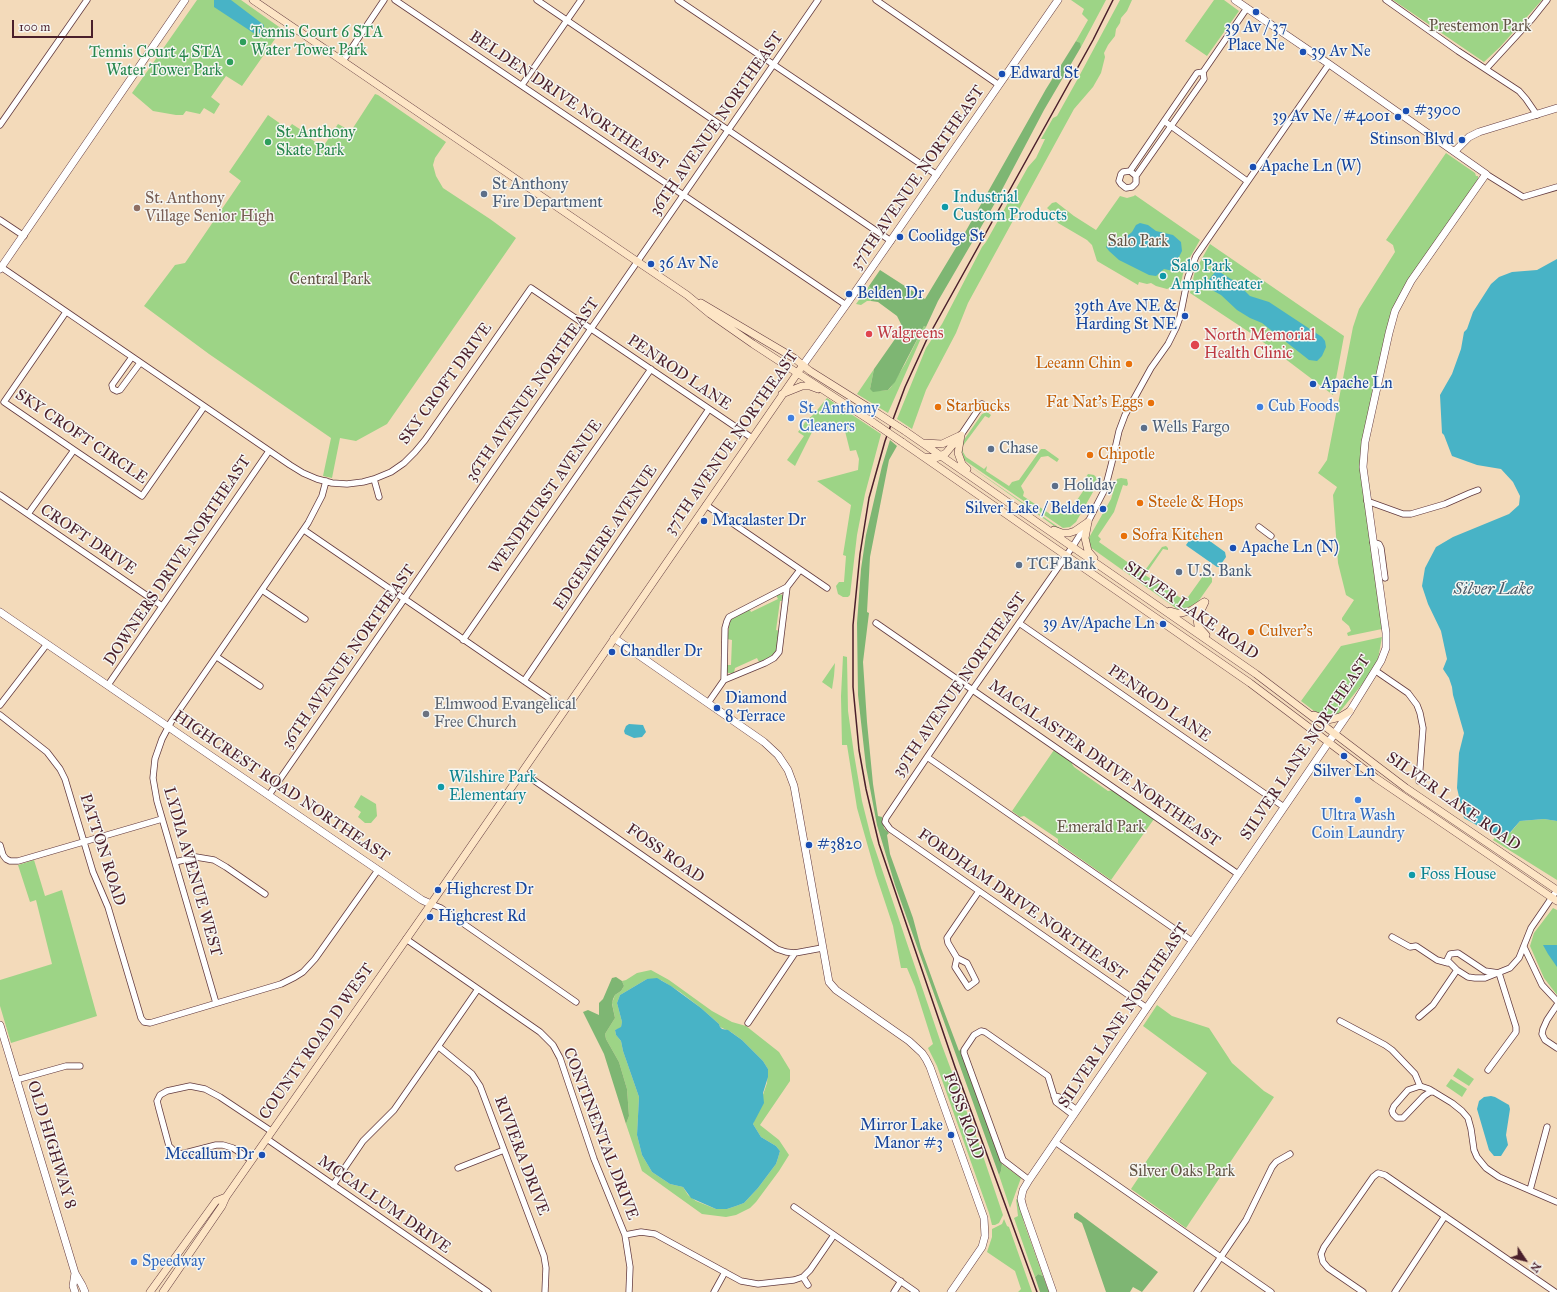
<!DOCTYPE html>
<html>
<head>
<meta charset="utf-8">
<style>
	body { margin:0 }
	#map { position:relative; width:1557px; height:1292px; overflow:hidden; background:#f3daba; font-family:"IM FELL Great Primer",serif }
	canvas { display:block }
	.north { position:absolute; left:1505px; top:1240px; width:40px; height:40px; -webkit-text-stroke:3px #f6f6f2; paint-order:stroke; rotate:125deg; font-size:11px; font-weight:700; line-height:16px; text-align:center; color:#4a1f2b }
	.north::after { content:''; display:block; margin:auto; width:14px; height:18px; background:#4a1f2b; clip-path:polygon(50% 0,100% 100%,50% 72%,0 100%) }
	.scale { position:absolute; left:12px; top:20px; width:81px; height:18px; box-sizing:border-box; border:2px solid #4a1f2b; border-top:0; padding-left:5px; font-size:12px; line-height:14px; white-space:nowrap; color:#4a1f2b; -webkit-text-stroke:3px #f6f6f2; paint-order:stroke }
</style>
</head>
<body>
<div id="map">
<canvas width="1557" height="1292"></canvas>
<div class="north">N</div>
<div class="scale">100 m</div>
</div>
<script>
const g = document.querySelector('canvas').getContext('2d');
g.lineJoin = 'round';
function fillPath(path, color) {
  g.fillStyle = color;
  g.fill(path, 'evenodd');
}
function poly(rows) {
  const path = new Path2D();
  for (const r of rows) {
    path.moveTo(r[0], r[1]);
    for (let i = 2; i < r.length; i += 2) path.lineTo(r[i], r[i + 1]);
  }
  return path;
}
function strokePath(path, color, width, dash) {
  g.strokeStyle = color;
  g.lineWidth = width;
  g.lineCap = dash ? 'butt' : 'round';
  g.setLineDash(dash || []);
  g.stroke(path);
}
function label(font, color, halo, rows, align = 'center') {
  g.font = font + ' "IM FELL Great Primer",serif';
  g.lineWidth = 3;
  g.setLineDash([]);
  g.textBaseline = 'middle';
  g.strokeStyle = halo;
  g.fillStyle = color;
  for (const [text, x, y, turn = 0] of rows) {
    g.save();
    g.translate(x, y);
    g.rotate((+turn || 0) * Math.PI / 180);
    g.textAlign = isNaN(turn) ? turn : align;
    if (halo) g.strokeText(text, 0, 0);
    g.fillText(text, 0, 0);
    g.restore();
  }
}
const green = poly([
	[197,0,241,0,282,29,242,86,226,76,211,97,220,104,214,114,204,108,200,114,186,111,183,115,176,115,153,111,132,93],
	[1071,0,1106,0,1081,47,1078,42,1076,41,1088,20,1082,14,1084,9],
	[1120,0,1132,0,1127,11,1121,18,1120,23,1116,29,1115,36,1108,45,1104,53,1105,57,1101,73,1093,87,1074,109,968,303,956,333,926,390,912,429,897,419,926,348,942,324,982,247,986,242,1028,167,1036,158,1045,139,1041,139,1053,118,1057,116,1076,82],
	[1214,0,1224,0,1239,11,1207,56,1185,41],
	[1393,0,1542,0,1500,47,1484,62],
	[375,94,378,95,446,142,435,158,433,165,436,176,443,188,490,219,516,238,387,424,356,441,340,438,332,478,323,476,331,438,209,354,144,306,175,265,185,263,241,181,229,172,268,115,288,129,292,124,312,137,311,139,323,147,338,124,351,131],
	[1446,153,1475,173,1476,176,1478,176,1478,179,1400,295,1361,477,1382,629,1348,636,1347,633,1351,631,1349,626,1342,620,1342,618,1354,600,1346,595,1338,563,1333,495,1337,487,1318,473,1327,460,1353,327,1359,309,1395,252,1393,245,1386,240],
	[1135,195,1200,240,1185,266,1180,286,1177,285,1167,289,1156,286,1151,283,1147,284,1139,282,1138,285,1097,261,1092,245,1087,240,1058,223,1054,214,1047,208,1052,203,1056,202,1074,216,1096,230,1120,196,1127,198,1134,196],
	[1210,244,1344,336,1333,395,1255,336,1190,293,1195,271],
	[869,286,873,291,870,296,871,301,867,301,861,305,856,304],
	[924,326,926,327,888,413,857,394,874,369,870,389,879,391,888,390,891,387,905,364],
	[827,398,881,434,865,494,857,535,850,595,848,597,843,597,838,594,836,586,839,582,844,582,846,556,843,555,851,505,817,481,858,470,859,459,856,450,850,451,843,423,812,432,795,466,787,460,804,436,798,432,807,420,814,414],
	[987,412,991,415,989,418,985,416,962,447,961,444,982,414],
	[963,448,963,452,966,457,984,469,987,466,986,471,1009,486,1012,482,1019,480,1041,449,1045,449,1059,459,1057,462,1048,456,1041,457,1021,486,1024,492,1023,496,1050,514,1053,511,1063,514,1070,510,1086,487,1086,477,1088,474,1094,475,1097,478,1093,492,1076,522,1070,527,1063,528,964,460,962,451],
	[964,462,1048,520,1061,529,1057,528],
	[1121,478,1127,479,1128,484,1127,486,1123,485,1114,512,1098,536,1101,539,1099,542,1143,573,1162,547,1166,546,1168,548,1168,550,1163,549,1145,575,1184,600,1188,597,1203,576,1208,575,1212,578,1212,582,1195,606,1180,611,1090,547,1088,540,1090,536,1111,499,1117,479],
	[778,594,783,595,784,601,780,601,776,630,780,631,777,651,770,657,759,662,757,658,735,668,734,673,728,673,726,671,726,665,731,665,732,640,727,639,730,621,732,618,749,608,751,612,778,599,776,595],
	[1382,637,1378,659,1368,677,1338,714,1329,718,1318,714,1301,701,1341,646],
	[843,656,847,657,848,711,854,754,862,801,871,837,912,958,941,1043,979,1144,1003,1215,999,1223,995,1225,992,1225,989,1213,937,1066,928,1048,933,1044,915,987,907,968,901,968,893,926,876,875,857,808,847,745,842,745,841,696],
	[835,663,834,676,832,689,822,682],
	[1054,750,1073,762,1072,764,1074,767,1108,791,1113,790,1154,819,1111,880,1058,843,1058,839,1024,816,1020,817,1012,811],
	[361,795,376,804,377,816,371,823,365,823,358,817,361,812,354,807],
	[1544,819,1557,821,1557,880,1493,840,1496,836,1501,837,1511,832,1520,821],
	[34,860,45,896,62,890,97,1016,11,1043,0,1006,0,980,52,964,36,900,30,902,18,865],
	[1553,908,1557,910,1557,995,1544,978,1530,946,1534,933],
	[651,970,669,980,712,1011,732,1022,746,1026,779,1052,790,1070,790,1081,760,1125,779,1140,789,1155,779,1171,756,1202,750,1208,736,1215,726,1217,702,1214,642,1171,626,1124,629,1116,627,1089,619,1062,606,1039,605,1034,615,1018,612,1003,615,995,621,991,624,986,622,981,626,980,637,973],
	[647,979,661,980,680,992,701,1008,719,1024,720,1027,731,1032,742,1040,763,1061,768,1069,767,1083,753,1124,761,1137,776,1146,780,1151,778,1158,776,1164,758,1188,744,1203,736,1206,727,1209,716,1209,696,1201,688,1195,683,1187,670,1184,652,1172,642,1155,637,1135,639,1097,623,1051,621,1041,616,1035,615,1030,621,1028,622,1022,617,1003,620,995],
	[1157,1005,1172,1016,1209,1028,1232,1063,1264,1091,1274,1097,1186,1228,1131,1189,1145,1168,1145,1163,1207,1073,1143,1026],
	[1458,1068,1474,1079,1469,1086,1453,1076],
	[1451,1079,1467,1089,1462,1097,1446,1086],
	[1002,1164,1021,1178,1010,1208,999,1175,1001,1171],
	[1016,1199,1019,1200,1024,1223,1043,1276,1038,1274,1035,1277,1029,1261,1014,1218,1018,1216],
	[1004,1219,1007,1226,1009,1227,1032,1292,1018,1292,1021,1289,1015,1271,987,1252,992,1237,992,1229,1002,1224]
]);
const forest = poly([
	[1076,41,1080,43,1081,47,1044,110,995,203,938,301,926,327,924,326,895,382,888,390,873,392,870,389,874,369,895,339,901,324,897,316,878,302,871,301,870,296,873,291,869,286,880,270,925,299,963,236,1046,89],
	[890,440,897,446,889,460,870,557,867,612,869,613,863,662,867,722,873,784,878,816,882,817,884,828,889,833,887,835,890,854,913,918,921,948,939,998,959,1051,961,1049,1002,1164,1001,1171,999,1175,895,885,877,825,866,767,858,695,857,623,861,569,866,535,882,466],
	[616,977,622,981,624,986,621,991,615,995,613,999,612,1004,615,1018,605,1034,606,1039,619,1062,627,1089,629,1116,626,1124,604,1054,583,1012,588,1010,599,1015,599,1003,603,999,612,978],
	[1077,1212,1158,1272,1142,1292,1133,1287,1130,1292,1106,1292,1085,1231,1082,1223,1074,1218,1074,1214],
	[1038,1274,1043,1276,1049,1292,1040,1292,1035,1277]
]);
const water = poly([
	[214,0,231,0,264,25,262,33,255,34,214,7],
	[1140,223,1148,225,1156,231,1173,235,1181,242,1182,251,1179,257,1172,263,1175,266,1173,271,1164,269,1156,276,1149,275,1119,260,1109,251,1106,247,1109,242,1120,237,1126,237,1132,232,1136,225],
	[1557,259,1557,821,1544,819,1520,821,1507,836,1501,837,1496,836,1464,818,1457,788,1459,753,1464,733,1453,695,1452,687,1449,678,1443,669,1447,659,1441,631,1428,604,1422,586,1425,568,1436,547,1453,537,1509,514,1519,505,1520,496,1513,482,1501,469,1477,465,1452,456,1444,435,1442,433,1440,395,1452,374,1461,349,1464,332,1467,329,1473,312,1491,284,1499,277,1512,272,1537,270],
	[1218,271,1236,282,1250,296,1269,302,1322,337,1325,341,1326,347,1322,356,1317,361,1309,360,1262,323,1250,318,1237,310,1221,295,1212,290,1207,285,1207,282,1215,272],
	[1196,531,1225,552,1226,557,1219,567,1217,567,1187,546,1186,545],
	[629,724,643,725,646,732,642,737,634,738,625,734,624,731,626,726],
	[1543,945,1557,945,1557,967,1548,954],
	[657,978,671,986,701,1008,719,1024,720,1027,722,1029,728,1030,742,1040,763,1061,768,1069,768,1077,763,1093,764,1103,753,1124,761,1137,776,1146,780,1151,778,1158,776,1164,758,1188,744,1203,736,1206,727,1209,716,1209,691,1198,683,1187,670,1184,652,1172,642,1155,637,1135,639,1097,623,1051,621,1041,616,1035,615,1030,621,1027,622,1022,617,1003,620,995,647,979],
	[1491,1096,1495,1097,1509,1105,1510,1109,1506,1135,1508,1145,1501,1156,1494,1156,1489,1150,1477,1109,1479,1101,1484,1097]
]);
const minor = poly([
	[395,0,846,305],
	[537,0,891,241],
	[678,0,937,175],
	[876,0,999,85],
	[1386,0,1458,51,1519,91,1526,99,1537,115],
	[343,61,384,0],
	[1486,69,1531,20,1547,0],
	[522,85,581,0],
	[1164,121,1247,181],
	[0,125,87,0],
	[1130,171,1136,176,1136,183,1132,187,1126,188,1121,184,1119,181,1121,174,1123,172,1130,171,1197,73,1203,72],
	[1486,174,1523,197,1557,187],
	[1136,176,1204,79,1203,72,1247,8],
	[0,220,24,236],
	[1,267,290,465,303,473,317,479,332,483,347,484,363,482,374,479,391,472,404,463,415,452,425,440,531,288,752,438],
	[66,312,4,402,74,450,142,496,204,407],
	[132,357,112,385,113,389,117,391,120,390,140,363],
	[961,435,982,404],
	[374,479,379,497],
	[0,495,162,606],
	[1367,501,1403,514,1411,514,1445,504,1470,493,1478,490],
	[706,505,827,588],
	[28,514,74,450],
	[1259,527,1271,536],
	[304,530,565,709],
	[1373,542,1379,544,1381,548,1385,578],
	[262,590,305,619],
	[876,623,1238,874],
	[1019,623,1284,807],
	[463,640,651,369],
	[217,657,260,686],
	[1376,671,1408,693,1417,705,1420,713,1423,728,1419,781],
	[724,680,765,663,774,658,779,652,787,587,800,570],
	[524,681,709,409],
	[108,685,269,451],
	[708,703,724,680,725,628,727,621,729,617,787,587],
	[0,705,47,644],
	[0,715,47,752,60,769,65,779,93,872,108,907,141,1018,144,1022,150,1023,281,984,295,977,303,972,315,959,378,870],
	[927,757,1192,941],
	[522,772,777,949,786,952,795,953,822,948],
	[269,795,818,0],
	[0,845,3,855,6,859,10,861,18,861,162,819],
	[175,862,196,857,214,860,226,867,265,894],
	[431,904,441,908,576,1002],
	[1392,937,1410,947,1416,946,1437,960,1448,963],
	[406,939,540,1032,553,1045,560,1058,594,1159,625,1235,630,1267,629,1292],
	[1524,947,1542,985,1557,1001],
	[957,958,967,963,976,981,968,987,955,967,957,958,948,943,947,938,979,891],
	[1499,973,1485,971,1458,953,1450,954,1447,960,1457,970,1468,977,1475,978,1485,978,1510,968,1519,958,1531,928,1557,890],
	[216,1003,157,801,153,778,155,759,162,739,171,722,308,523,322,496,326,481],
	[1557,1005,1547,1020,1543,1029,1542,1034,1545,1040,1557,1048],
	[1147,1008,890,829,885,822,886,818,973,689,1073,546,1088,522,1105,489,1112,462,1119,431,1125,415,1151,368,1168,344,1176,328,1180,317,1188,277,1196,256,1329,64],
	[1419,1017,1433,1005,1457,970],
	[1340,1021,1385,1045,1392,1050,1415,1074,1420,1086],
	[748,1023,795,953],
	[439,1047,472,1074,480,1086,544,1256,546,1268,545,1292],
	[1488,1070,1516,1032,1516,1027,1499,973],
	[16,1080,66,1066,80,1066],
	[1434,1092,1430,1092,1424,1096,1403,1118,1397,1118,1393,1114,1392,1111,1394,1106,1408,1090,1420,1086,1429,1089,1452,1103,1462,1111,1468,1118,1471,1129,1474,1150,1477,1157,1486,1168,1499,1177,1557,1202],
	[1054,1096,1059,1097,1077,1110],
	[267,1139,488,1292],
	[1055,1142,1271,1292],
	[251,1160,233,1148,223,1145,216,1145,185,1153,179,1154,174,1151,169,1146,159,1109,157,1101,160,1095,167,1091,190,1086,205,1089,220,1097,271,1131],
	[458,1168,504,1150],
	[1029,1180,1003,1160,964,1053,964,1050,974,1035,981,1031,985,1032,1048,1076,1056,1102,1073,1115],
	[333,1185,363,1141,394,1110,478,989],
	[1530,1190,1547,1127],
	[794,1207,916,1292],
	[625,1235,641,1232,655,1234,741,1281,758,1284,794,1280,803,1277,810,1270,834,1235],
	[803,1277,808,1285],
	[714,1292,725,1272],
	[894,1292,901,1281],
	[1197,1292,1246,1220,1272,1167,1276,1162,1290,1154],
	[1363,1292,1328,1268,1323,1262,1321,1254,1324,1247,1373,1177,1378,1173,1385,1175,1555,1292],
	[1395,1292,1445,1216]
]);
const tertiary = poly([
	[1455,151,1469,137,1479,132,1557,108],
	[0,269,185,0],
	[803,365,846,305,1058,0],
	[0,612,422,900,431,904],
	[614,638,764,742,778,755,788,770,794,786,829,982,836,990,909,1041,922,1053,926,1059,930,1067,984,1218,985,1236,982,1247,951,1292],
	[0,1025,75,1273,82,1285,85,1292],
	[75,1273,73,1286,75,1292],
	[1053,1292,1023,1207,1021,1199,1023,1190,1029,1180,1350,711,1381,661,1386,648,1386,633,1363,467,1365,442,1389,333,1395,311,1411,281,1486,174,1329,64,1235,0]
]);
const secondary = poly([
	[253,0,638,262,687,295,710,314,753,344,874,423],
	[701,303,794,358,810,371,877,413],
	[782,394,802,386,810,386,818,389],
	[905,431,1256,674,1406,788,1557,890],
	[961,435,958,453,962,464,967,469],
	[902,442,1250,683,1376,778,1557,901],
	[925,443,942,444,959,436],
	[926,457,936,458,946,453,959,437],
	[1088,522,1085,538,1088,551,1094,558],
	[1054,530,1062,533,1069,533,1075,531,1088,522],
	[1205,602,1197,619,1198,626,1206,635],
	[1170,611,1177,613,1182,613,1192,610,1204,602],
	[1314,715,1327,720,1332,719,1340,717,1350,711],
	[150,1292,216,1201,226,1197],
	[163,1292,222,1206,226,1197,431,904,803,365]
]);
const rail = poly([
	[1037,1292,955,1067,879,844,866,789,859,750,853,687,853,625,860,554,869,498,885,441,905,387,927,339,1093,40,1113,0]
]);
const secondaryBridge = poly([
	[877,413,905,431],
	[874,423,902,442]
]);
const markers = [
	[1256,12,4,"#1a4fb4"],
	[243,42,4,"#2e9e5b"],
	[1303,52,4,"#1a4fb4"],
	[230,62,4,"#2e9e5b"],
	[1002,74,4,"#1a4fb4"],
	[1406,111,4,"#1a4fb4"],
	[1398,117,4,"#1a4fb4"],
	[1462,140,4,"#1a4fb4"],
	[268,142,4,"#2e9e5b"],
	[1253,167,4,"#1a4fb4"],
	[484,194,4,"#5c6f8a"],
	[945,207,4,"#0f9aa8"],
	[137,208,4,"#8d6e63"],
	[900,237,4,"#1a4fb4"],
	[651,264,4,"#1a4fb4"],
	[1163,276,4,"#0f9aa8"],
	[849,294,4,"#1a4fb4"],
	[1185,316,4,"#1a4fb4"],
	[869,334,4,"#e0444e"],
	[1195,345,5,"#e0444e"],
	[1129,364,4,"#e8710a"],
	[1313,384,4,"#1a4fb4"],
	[1151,403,4,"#e8710a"],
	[938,407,4,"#e8710a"],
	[1260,407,4,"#3f7fe0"],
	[791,418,4,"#3f7fe0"],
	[1144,428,4,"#5c6f8a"],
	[991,449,4,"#5c6f8a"],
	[1090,455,4,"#e8710a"],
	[1055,486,4,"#5c6f8a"],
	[1140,503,4,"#e8710a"],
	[1103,509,4,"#1a4fb4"],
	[704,521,4,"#1a4fb4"],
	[1124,536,4,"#e8710a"],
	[1233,548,4,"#1a4fb4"],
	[1019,565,4,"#5c6f8a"],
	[1179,572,4,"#5c6f8a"],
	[1163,624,4,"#1a4fb4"],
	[1251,632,4,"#e8710a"],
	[612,652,4,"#1a4fb4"],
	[717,708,4,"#1a4fb4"],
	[426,714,4,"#6b7280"],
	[1344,756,4,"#1a4fb4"],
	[441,787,4,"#0f9aa8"],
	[1358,800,4,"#3f7fe0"],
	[809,845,4,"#1a4fb4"],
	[1412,875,4,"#0f9aa8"],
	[438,890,4,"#1a4fb4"],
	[430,917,4,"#1a4fb4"],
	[951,1135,4,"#1a4fb4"],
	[262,1155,4,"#1a4fb4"],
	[134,1262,4,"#3f7fe0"]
];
const parkNames = [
	["Prestemon Park",1480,27],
	["Salo Park",1138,242],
	["Central Park",330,280],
	["Emerald Park",1101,828],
	["Silver Oaks Park",1182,1172]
];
const transitNames = [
	["39 Av / 37",1256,28,"center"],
	["Place Ne",1256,46,"center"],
	["39 Av Ne",1311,52],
	["Edward St",1010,74],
	["#3900",1414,111],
	["39 Av Ne / #4001",1390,117,"right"],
	["Stinson Blvd",1454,140,"right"],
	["Apache Ln (W)",1261,167],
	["Coolidge St",908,237],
	["36 Av Ne",659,264],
	["Belden Dr",857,294],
	["39th Ave NE &",1177,307,"right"],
	["Harding St NE",1177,325,"right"],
	["Apache Ln",1321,384],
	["Silver Lake / Belden",1095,509,"right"],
	["Macalaster Dr",712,521],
	["Apache Ln (N)",1241,548],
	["39 Av/Apache Ln",1155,624,"right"],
	["Chandler Dr",620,652],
	["Diamond",725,699],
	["8 Terrace",725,717],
	["Silver Ln",1344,772,"center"],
	["#3820",817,845],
	["Highcrest Dr",446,890],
	["Highcrest Rd",438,917],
	["Mirror Lake",943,1126,"right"],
	["Manor #3",943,1144,"right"],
	["Mccallum Dr",254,1155,"right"]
];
const leisureNames = [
	["Tennis Court 6 STA",251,33],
	["Water Tower Park",251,51],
	["Tennis Court 4 STA",222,53,"right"],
	["Water Tower Park",222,71,"right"],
	["St. Anthony",276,133],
	["Skate Park",276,151]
];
const streetNames = [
	["BELDEN DRIVE NORTHEAST",568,101,34],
	["36TH AVENUE NORTHEAST",717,124,-55],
	["37TH AVENUE NORTHEAST",918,178,-55],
	["PENROD LANE",679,373,34],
	["SKY CROFT DRIVE",446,384,-54],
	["36TH AVENUE NORTHEAST",533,390,-55],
	["SKY CROFT CIRCLE",81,437,34],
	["37TH AVENUE NORTHEAST",732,443,-55],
	["WENDHURST AVENUE",546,497,-55],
	["EDGEMERE AVENUE",606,538,-56],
	["CROFT DRIVE",88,540,34],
	["DOWNERS DRIVE NORTHEAST",178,561,-56],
	["SILVER LAKE ROAD",1191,611,35],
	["36TH AVENUE NORTHEAST",349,657,-55],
	["39TH AVENUE NORTHEAST",960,685,-55],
	["PENROD LANE",1159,704,35],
	["SILVER LANE NORTHEAST",1306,748,-56],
	["MACALASTER DRIVE NORTHEAST",1104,764,35],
	["HIGHCREST ROAD NORTHEAST",281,787,34],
	["SILVER LAKE ROAD",1453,802,35],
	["PATTON ROAD",102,850,72],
	["FOSS ROAD",665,854,35],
	["LYDIA AVENUE WEST",192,872,74],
	["FORDHAM DRIVE NORTHEAST",1022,905,35],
	["SILVER LANE NORTHEAST",1124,1016,-56],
	["COUNTY ROAD D WEST",317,1042,-55],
	["FOSS ROAD",963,1116,70],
	["CONTINENTAL DRIVE",600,1134,69],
	["OLD HIGHWAY 8",51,1145,73],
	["RIVIERA DRIVE",521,1156,69],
	["MCCALLUM DRIVE",384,1205,35]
];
const serviceNames = [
	["St Anthony",492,185],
	["Fire Department",492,203],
	["Wells Fargo",1152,428],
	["Chase",999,449],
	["Holiday",1063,486],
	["TCF Bank",1027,565],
	["U.S. Bank",1187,572]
];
const cultureNames = [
	["Industrial",953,198],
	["Custom Products",953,216],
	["Salo Park",1171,267],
	["Amphitheater",1171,285],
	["Wilshire Park",449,778],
	["Elementary",449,796],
	["Foss House",1420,875]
];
const educationNames = [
	["St. Anthony",145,199],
	["Village Senior High",145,217]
];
const healthNames = [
	["Walgreens",877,334],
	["North Memorial",1204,336],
	["Health Clinic",1204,354]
];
const foodNames = [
	["Leeann Chin",1121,364,"right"],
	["Fat Nat's Eggs",1143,403,"right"],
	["Starbucks",946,407],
	["Chipotle",1098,455],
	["Steele & Hops",1148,503],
	["Sofra Kitchen",1132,536],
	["Culver's",1259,632]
];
const shopNames = [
	["Cub Foods",1268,407],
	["St. Anthony",799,409],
	["Cleaners",799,427],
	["Ultra Wash",1358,816,"center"],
	["Coin Laundry",1358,834,"center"],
	["Speedway",142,1262]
];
const worshipNames = [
	["Elmwood Evangelical",434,705],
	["Free Church",434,723]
];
const waterNames = [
	["Silver Lake",1493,590]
];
fillPath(green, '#9dd486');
fillPath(forest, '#7eb673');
fillPath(water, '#48b3c6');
strokePath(minor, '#633b40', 7);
strokePath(tertiary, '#633b40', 8);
strokePath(secondary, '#633b40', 8);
strokePath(minor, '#fff', 5.5);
strokePath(tertiary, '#fff', 7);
strokePath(secondary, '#fde5c5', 7);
strokePath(rail, '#4a1f2b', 1.5);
strokePath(secondaryBridge, '#633b40', 8, []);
strokePath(secondaryBridge, '#fde5c5', 7);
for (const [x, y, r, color] of markers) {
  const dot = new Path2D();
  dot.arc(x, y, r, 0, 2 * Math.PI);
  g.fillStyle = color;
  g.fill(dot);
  strokePath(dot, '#f6f6f2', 1.5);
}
label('16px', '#635546', '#f6f6f2', parkNames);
label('16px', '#164399', '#f6f6f2', transitNames, 'left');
label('16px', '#27864d', '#f6f6f2', leisureNames, 'left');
label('16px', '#4a1f2b', '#f6f6f2', streetNames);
label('16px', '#4e5e75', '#f6f6f2', serviceNames, 'left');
label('16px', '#0d838f', '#f6f6f2', cultureNames, 'left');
label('16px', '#785e54', '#f6f6f2', educationNames, 'left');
label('16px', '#be3a42', '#f6f6f2', healthNames, 'left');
label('16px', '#c56008', '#f6f6f2', foodNames, 'left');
label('16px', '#366cbe', '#f6f6f2', shopNames, 'left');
label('16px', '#5b616d', '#f6f6f2', worshipNames, 'left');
label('italic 17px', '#495a69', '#f6f6f2', waterNames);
</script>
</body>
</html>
